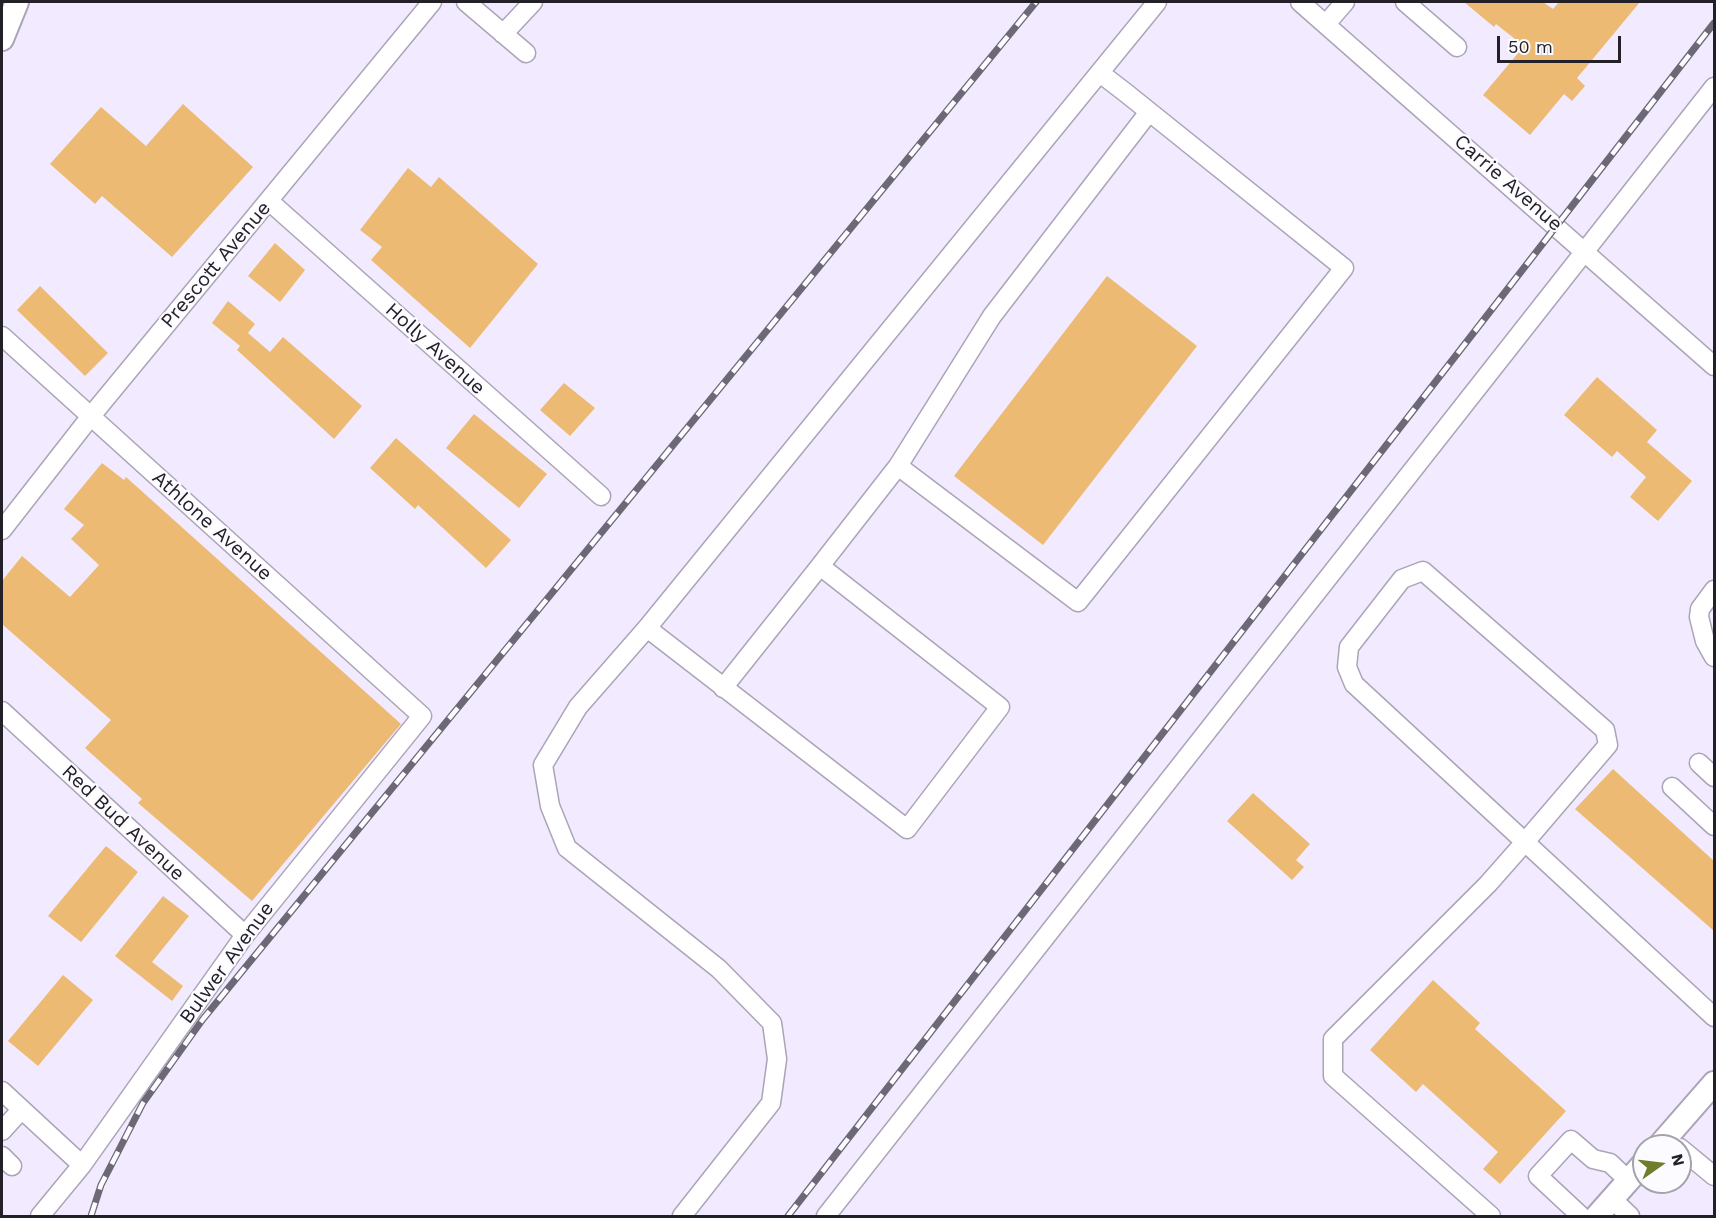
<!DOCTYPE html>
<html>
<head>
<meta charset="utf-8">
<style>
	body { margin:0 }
	#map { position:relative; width:1716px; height:1218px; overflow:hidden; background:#f2eaff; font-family:"Work Sans",sans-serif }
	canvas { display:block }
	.frame { position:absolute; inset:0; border:3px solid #232028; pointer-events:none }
	.north { position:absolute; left:1632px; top:1134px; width:60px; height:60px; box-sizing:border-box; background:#fcfbff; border:2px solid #a5a3a9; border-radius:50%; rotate:76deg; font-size:16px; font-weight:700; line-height:24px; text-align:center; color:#232028 }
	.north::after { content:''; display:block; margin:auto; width:21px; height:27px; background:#6e7e2c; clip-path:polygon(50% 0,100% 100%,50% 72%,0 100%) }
	.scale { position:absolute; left:1497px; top:36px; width:124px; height:27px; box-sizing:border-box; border:3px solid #232028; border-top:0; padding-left:8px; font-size:18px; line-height:21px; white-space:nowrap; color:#232028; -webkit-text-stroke:4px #fcfbff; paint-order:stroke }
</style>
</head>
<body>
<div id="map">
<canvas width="1716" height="1218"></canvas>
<div class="frame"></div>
<div class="north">N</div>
<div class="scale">50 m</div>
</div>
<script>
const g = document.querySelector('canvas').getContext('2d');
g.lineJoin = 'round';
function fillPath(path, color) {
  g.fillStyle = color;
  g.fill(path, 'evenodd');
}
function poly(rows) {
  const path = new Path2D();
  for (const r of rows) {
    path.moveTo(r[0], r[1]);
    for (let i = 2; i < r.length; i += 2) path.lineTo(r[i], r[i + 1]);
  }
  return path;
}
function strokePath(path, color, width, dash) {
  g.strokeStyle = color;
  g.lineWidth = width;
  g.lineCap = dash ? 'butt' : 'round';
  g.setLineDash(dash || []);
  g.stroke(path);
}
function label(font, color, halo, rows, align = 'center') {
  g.font = font + ' "Work Sans",sans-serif';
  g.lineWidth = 4.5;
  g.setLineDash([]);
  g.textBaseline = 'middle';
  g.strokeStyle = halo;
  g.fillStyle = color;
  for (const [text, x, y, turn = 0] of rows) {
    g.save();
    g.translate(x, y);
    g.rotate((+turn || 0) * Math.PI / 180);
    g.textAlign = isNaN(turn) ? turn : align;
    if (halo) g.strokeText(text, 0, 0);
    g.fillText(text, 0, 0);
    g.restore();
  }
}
const building = poly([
	[1464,2,1543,2,1553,9,1559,2,1640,2,1577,78,1585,86,1572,101,1564,94,1530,135,1483,95,1524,46,1496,24,1494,27],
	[183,104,253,167,172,257,102,196,95,204,50,164,101,107,146,146],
	[408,168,431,187,439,177,538,264,470,348,371,260,382,247,360,230],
	[275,243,305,270,280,302,248,276],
	[1107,276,1197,346,1043,545,954,476],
	[40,286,108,353,85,376,17,310],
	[228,301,255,324,248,333,270,352,283,337,362,406,334,439,237,350,240,346,212,323],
	[1597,377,1657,430,1647,442,1692,481,1658,521,1630,497,1646,477,1617,451,1612,457,1564,415],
	[564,383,595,408,570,436,540,410],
	[474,414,547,474,519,508,446,448],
	[396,438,511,540,486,568,418,505,415,509,370,468],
	[102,463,124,480,126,477,401,724,252,901,138,803,142,799,85,748,111,720,2,624,2,581,22,556,70,597,99,565,71,539,84,525,64,509],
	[1613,769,1714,861,1714,931,1575,809],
	[1253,793,1310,844,1296,860,1304,867,1292,880,1227,821],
	[106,846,138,872,81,942,48,916],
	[163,896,189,916,152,962,183,986,172,1001,115,956],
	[63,975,93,1000,38,1066,8,1041],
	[1433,980,1480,1023,1475,1029,1566,1111,1500,1184,1483,1169,1498,1152,1423,1084,1416,1092,1370,1050]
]);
const minor = poly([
	[466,2,526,53],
	[1300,2,1714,366],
	[1405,2,1457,47],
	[1326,24,1345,2],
	[503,34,533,2],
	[1100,73,1126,93,1344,268,1078,602,898,466,992,316,1149,112],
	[269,201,601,496],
	[2,336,422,716,245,935,82,1165,40,1216],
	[2,530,91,416,432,2],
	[1714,590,1700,609,1699,617,1705,641,1714,657],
	[647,628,907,829,1000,707,820,566,898,466],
	[723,688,820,566],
	[2,711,245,935],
	[1699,763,1714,777],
	[1672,787,1714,826],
	[2,1091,82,1165],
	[2,1131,21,1110],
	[1680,1148,1714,1176],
	[2,1156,12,1166],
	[1612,1199,1630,1216],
	[682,1216,771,1103,777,1059,772,1023,719,969,567,848,550,806,543,765,578,707,647,628,1157,2],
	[826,1216,1714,87],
	[1491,1216,1333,1076,1333,1039,1488,884,1525,842,1608,745,1605,730,1423,571,1402,579,1349,647,1347,667,1354,684,1525,842,1714,1017],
	[1581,1216,1538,1176,1571,1140,1593,1159,1610,1163,1628,1180]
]);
const major = poly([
	[2,39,17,2],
	[1659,1146,1714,1083],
	[1597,1216,1644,1163]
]);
const rail = poly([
	[91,1216,101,1185,143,1103,203,1019,1036,2],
	[788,1216,1714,23]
]);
const streetNames = [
	["Carrie Avenue",1508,183,41],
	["Prescott Avenue",216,265,-50],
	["Holly Avenue",435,349,42],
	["Athlone Avenue",212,526,42],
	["Red Bud Avenue",123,823,43],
	["Bulwer Avenue",227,963,-54]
];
fillPath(building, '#ecba73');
strokePath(minor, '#aba4b7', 21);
strokePath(major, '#aba4b7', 26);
strokePath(minor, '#fff', 18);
strokePath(major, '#fff', 22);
strokePath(rail, '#6d6875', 7);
strokePath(rail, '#fcfbff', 4.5, [14]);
label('20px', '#232028', '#fcfbff', streetNames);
</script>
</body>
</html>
